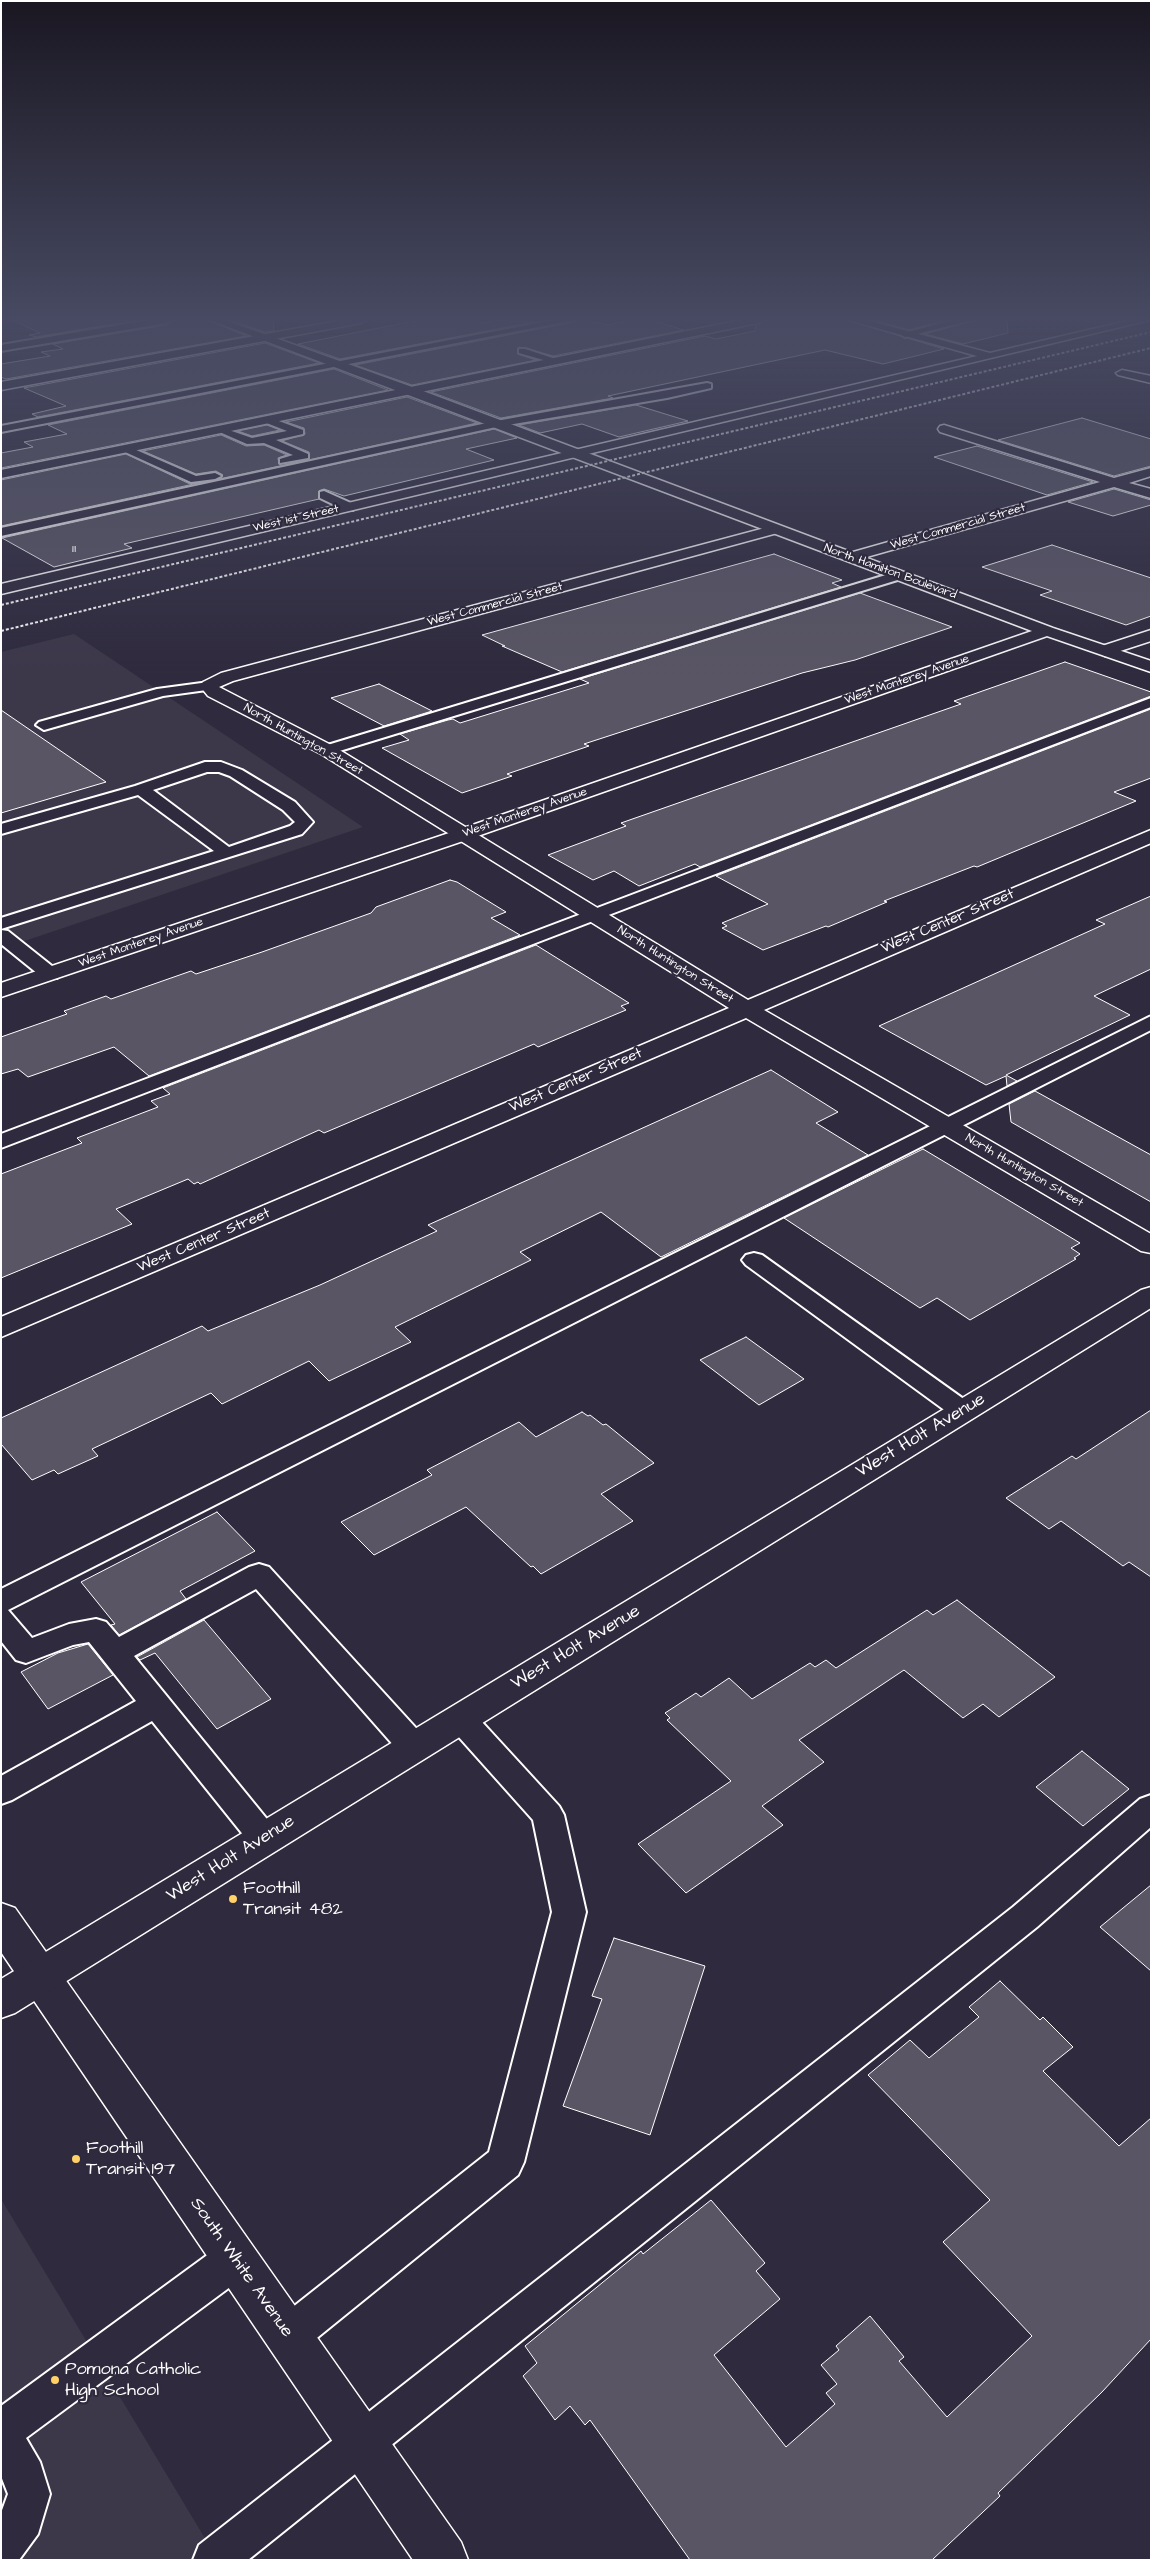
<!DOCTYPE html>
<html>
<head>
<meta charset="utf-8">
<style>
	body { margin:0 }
	#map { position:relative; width:1152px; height:2561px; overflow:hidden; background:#2f2a3d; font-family:"Architects Daughter",sans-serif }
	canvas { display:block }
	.frame { position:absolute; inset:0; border:2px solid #fff; pointer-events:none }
</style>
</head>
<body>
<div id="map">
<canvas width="1152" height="2561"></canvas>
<div class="frame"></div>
</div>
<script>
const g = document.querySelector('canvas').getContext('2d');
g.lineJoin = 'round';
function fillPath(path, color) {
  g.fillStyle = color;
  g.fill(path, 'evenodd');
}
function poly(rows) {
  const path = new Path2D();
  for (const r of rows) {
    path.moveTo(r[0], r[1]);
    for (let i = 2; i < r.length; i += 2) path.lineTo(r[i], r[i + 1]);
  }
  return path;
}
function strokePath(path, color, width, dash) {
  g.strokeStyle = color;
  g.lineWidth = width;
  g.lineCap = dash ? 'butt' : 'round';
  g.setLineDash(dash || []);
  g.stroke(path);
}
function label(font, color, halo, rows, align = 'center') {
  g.font = font + ' "Architects Daughter",sans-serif';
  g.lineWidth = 4.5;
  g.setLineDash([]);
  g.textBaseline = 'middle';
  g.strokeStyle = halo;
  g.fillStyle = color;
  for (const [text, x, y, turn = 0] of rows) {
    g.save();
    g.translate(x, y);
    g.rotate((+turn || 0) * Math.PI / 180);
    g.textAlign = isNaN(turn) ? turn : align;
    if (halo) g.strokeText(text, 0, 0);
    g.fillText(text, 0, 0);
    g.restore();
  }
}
const built = poly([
	[74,634,363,827,1,949,1,652],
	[1,2199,218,2560,1,2560]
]);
const building = poly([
	[12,320,137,320,36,337,29,335,40,333,12,320],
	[173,320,208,320,246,336,6,379,1,377,1,364,50,356,41,352,63,349,53,344,166,325,173,320],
	[231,320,273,320,274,331,265,332,231,320],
	[419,320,473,320,482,323,498,320,534,322,340,359,298,344,419,320],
	[585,320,608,325,633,320,651,320,684,330,553,356,519,347,518,354,536,360,412,385,355,365,585,320],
	[765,320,846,320,944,349,883,364,825,350,608,396,613,398,501,418,431,392,705,336,716,339,755,331,756,325,765,320],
	[874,320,946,320,909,330,874,320],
	[974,320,1007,320,1008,333,963,344,925,334,974,320],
	[265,343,319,363,38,417,32,414,66,406,24,388,265,343],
	[334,369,388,390,1,468,1,453,33,447,24,442,67,434,48,425,334,369],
	[407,397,477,423,309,460,309,452,282,441,305,434,304,428,286,422,407,397],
	[636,405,688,421,619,437,582,424,540,433,519,425,636,405],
	[1082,418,1151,439,1151,466,1114,476,998,440,1082,418],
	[267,425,280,430,252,436,238,431,267,425],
	[494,429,517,438,466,449,494,460,344,496,324,489,319,491,319,499,124,544,132,548,54,567,2,538,494,429],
	[221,435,246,446,264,445,287,455,278,458,279,464,303,461,219,479,223,475,216,471,196,474,143,451,221,435],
	[977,446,1093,482,1047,495,934,457,977,446],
	[126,454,190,484,203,482,1,526,1,480,126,454],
	[1114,489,1151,500,1151,505,1113,516,1068,502,1114,489],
	[1052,545,1151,578,1151,616,1126,625,1040,595,1052,591,982,567,1052,545],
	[774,554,842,580,832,583,841,587,562,672,502,646,505,646,482,635,774,554],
	[860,593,952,627,855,660,802,673,584,744,589,746,507,774,512,776,462,793,382,748,409,740,400,734,448,720,453,719,460,723,589,683,580,679,860,593],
	[1065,662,1151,692,1151,696,700,867,695,864,639,886,614,871,593,880,548,855,626,826,621,823,961,704,954,701,1065,662],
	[379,684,432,711,384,726,331,698,379,684],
	[1151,709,1151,778,1114,792,1136,801,977,867,974,866,884,901,887,902,828,927,826,926,763,950,722,928,727,926,722,923,768,904,716,876,1151,709],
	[1,710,106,782,1,813,1,710],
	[450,880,457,882,506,912,491,918,520,935,149,1076,114,1047,28,1077,18,1069,1,1074,1,1037,67,1014,64,1011,106,996,111,999,191,971,196,974,262,952,371,913,376,907,450,880],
	[1151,896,1151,969,1094,996,1130,1015,1006,1075,1017,1081,1007,1086,1006,1076,986,1085,879,1026,1105,924,1096,920,1151,896],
	[536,945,629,1003,621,1006,626,1010,538,1047,534,1044,324,1133,319,1130,200,1184,198,1182,194,1184,188,1179,116,1209,132,1224,1,1278,1,1174,82,1143,77,1138,158,1107,151,1101,170,1094,163,1088,536,945],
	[771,1070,838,1112,816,1123,868,1155,661,1257,601,1212,520,1252,531,1260,395,1327,411,1342,329,1381,309,1361,222,1404,211,1393,92,1449,98,1456,58,1474,54,1470,32,1480,1,1444,1,1418,202,1326,208,1331,320,1285,437,1231,428,1225,771,1070],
	[1035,1091,1151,1155,1151,1202,1011,1122,1009,1104,1035,1091],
	[923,1149,1080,1243,1071,1248,1080,1254,1074,1258,1076,1259,970,1320,937,1298,920,1308,784,1218,923,1149],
	[746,1337,804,1379,759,1405,700,1360,746,1337],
	[1151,1410,1151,1577,1129,1562,1123,1566,1061,1521,1049,1529,1006,1498,1072,1456,1076,1459,1151,1410],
	[582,1412,588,1416,590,1415,603,1425,606,1424,654,1463,601,1494,633,1521,541,1574,533,1566,531,1567,466,1507,374,1555,341,1522,432,1475,427,1470,519,1422,536,1437,582,1412],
	[217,1512,255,1551,180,1591,186,1599,119,1635,111,1625,115,1624,81,1582,217,1512],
	[957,1600,1055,1677,999,1717,983,1704,963,1718,904,1670,799,1740,824,1762,762,1806,783,1825,686,1893,638,1844,731,1781,667,1720,670,1718,665,1713,696,1693,701,1697,729,1678,752,1699,810,1663,815,1667,826,1660,836,1668,927,1610,933,1615,957,1600],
	[204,1620,271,1699,217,1729,155,1653,140,1660,137,1657,204,1620],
	[88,1644,113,1675,48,1709,21,1672,58,1653,88,1644],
	[1082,1751,1129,1789,1083,1826,1036,1787,1082,1751],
	[1151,1885,1151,1971,1100,1927,1151,1885],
	[614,1938,705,1966,650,2135,563,2106,602,1999,592,1996,614,1938],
	[1000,1981,1040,2020,1043,2017,1073,2047,1043,2071,1119,2146,1151,2118,1151,2339,1102,2392,998,2493,1000,2496,932,2560,690,2560,590,2420,585,2425,570,2406,555,2420,523,2376,537,2363,525,2346,641,2251,643,2254,711,2200,765,2263,756,2271,780,2299,714,2355,786,2447,835,2404,826,2393,837,2384,821,2365,839,2350,836,2346,870,2316,904,2357,899,2361,947,2417,1032,2336,943,2242,990,2200,868,2075,910,2040,929,2058,979,2017,969,2007,1000,1981]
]);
const lane = poly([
	[149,320,171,320,166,323,1,351,1,345,149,320],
	[554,320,574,320,1,432,1,426,554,320],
	[954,320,972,320,905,337,900,334,954,320],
	[519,349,525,349,562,361,554,363,519,353,519,349],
	[707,383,711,384,711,388,667,398,496,427,1,536,1,528,496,421,707,383],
	[268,417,303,430,303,434,276,440,308,454,308,458,280,463,280,459,293,455,264,443,247,444,215,430,220,427,252,438,287,431,264,422,264,418,268,417],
	[127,446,196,476,215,473,221,476,215,479,191,482,123,451,123,447,127,446],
	[324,491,353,504,355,507,353,510,345,510,320,498,320,492,324,491],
	[899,571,906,575,904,578,333,753,327,755,319,750,321,747,899,571],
	[209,682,216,686,214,689,163,696,44,730,36,725,39,722,157,689,209,682],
	[1151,698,1151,707,1,1148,1,1134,1151,698],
	[205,762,221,762,242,770,295,802,313,822,302,834,1,929,1,918,214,851,138,795,1,834,1,824,135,786,205,762],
	[207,772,219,772,230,776,283,810,295,822,290,826,229,847,153,790,207,772],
	[1,930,8,931,57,970,60,974,57,978,43,978,1,944,1,930],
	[1151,1016,1151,1030,8,1610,32,1638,69,1624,96,1619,106,1622,119,1637,249,1567,259,1564,269,1567,425,1738,429,1747,425,1756,414,1759,403,1756,256,1589,134,1656,275,1829,280,1838,275,1847,264,1851,253,1847,152,1721,12,1800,1,1804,1,1776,136,1701,89,1642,73,1645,26,1663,16,1660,1,1641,1,1589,1151,1016],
	[754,1253,762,1255,972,1405,976,1411,972,1417,963,1420,954,1417,746,1265,742,1260,746,1255,754,1253],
	[460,1706,471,1710,559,1806,564,1815,586,1912,524,2162,518,2175,302,2350,288,2356,274,2350,268,2336,274,2322,489,2152,552,1912,533,1820,449,1726,445,1718,449,1710,460,1706],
	[1151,1795,1151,1827,1037,1927,248,2560,193,2560,199,2545,1013,1907,1140,1799,1151,1795],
	[235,2240,249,2245,254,2259,249,2273,26,2438,40,2462,50,2494,38,2534,19,2560,1,2560,1,2513,8,2494,1,2476,1,2406,221,2245,235,2240]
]);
const street = poly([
	[343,320,366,320,361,323,1,390,1,382,343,320],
	[741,320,763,320,758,323,1,478,1,470,741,320],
	[848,320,866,320,990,353,1131,320,1150,320,1,594,1,584,977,356,848,320],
	[1122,370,1151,376,1151,383,1118,375,1116,373,1122,370],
	[944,425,1114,478,1151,468,1151,476,1129,483,1151,489,1151,498,1114,487,856,560,846,560,844,557,846,554,1100,482,940,432,938,429,940,426,944,425],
	[776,525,783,529,781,532,233,681,219,687,333,746,748,1000,1151,830,1151,843,764,1010,1151,1234,1151,1253,1141,1251,746,1018,1,1337,1,1317,729,1008,321,754,208,696,200,686,203,682,221,673,776,525],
	[1151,630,1151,641,1105,656,1097,651,1099,647,1151,630]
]);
const secondary = poly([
	[210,320,225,320,415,388,1053,628,1151,661,1151,672,1047,636,472,838,1,997,1,983,458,830,1032,631,210,320],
	[1,1903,15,1908,461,2542,468,2560,413,2560,1,1952,1,1903]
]);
const primary = poly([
	[1151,1287,1151,1308,15,2013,1,2018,1,1979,1141,1290,1151,1287]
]);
const rail = poly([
	[1,605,1151,332],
	[1,631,1151,348]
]);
const markers = [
	[233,1899,5,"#ffd166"],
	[76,2159,5,"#ffd166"],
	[55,2380,5,"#ffd166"]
];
const farNumbernames = [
	["111",74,550]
];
const farStreetnames = [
	["West 1st Street",296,519,-13],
	["West Commercial Street",958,527,-16],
	["North Hamilton Boulevard",890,572,20],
	["West Commercial Street",495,605,-15],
	["West Monterey Avenue",907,680,-19],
	["North Huntington Street",303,740,29],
	["West Monterey Avenue",525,813,-19],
	["West Monterey Avenue",141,943,-19],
	["North Huntington Street",675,965,32],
	["North Huntington Street",1024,1171,30]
];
const streetNames = [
	["West Center Street",948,922,-23],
	["West Center Street",576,1081,-23],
	["West Center Street",204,1241,-23]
];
const nearStreetnames = [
	["West Holt Avenue",921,1436,-31],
	["West Holt Avenue",576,1648,-31],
	["West Holt Avenue",231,1859,-32],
	["South White Avenue",241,2268,55]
];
const nearPoinames = [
	["Foothill",243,1889],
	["Transit 482",243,1910],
	["Foothill",86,2149],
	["Transit 197",86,2170],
	["Pomona Catholic",65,2370],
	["High School",65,2391]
];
fillPath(built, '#3c3749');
fillPath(building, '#595564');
strokePath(building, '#fff', 1);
strokePath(lane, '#fff', 4);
strokePath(street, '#fff', 3);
strokePath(secondary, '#fff', 3);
strokePath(primary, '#fff', 3);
fillPath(lane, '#2f2a3d');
fillPath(street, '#2f2a3d');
fillPath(secondary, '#2f2a3d');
fillPath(primary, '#2f2a3d');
strokePath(rail, '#fff', 2, [3, 2]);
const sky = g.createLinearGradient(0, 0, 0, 679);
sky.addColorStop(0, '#1a1722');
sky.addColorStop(0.47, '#474a62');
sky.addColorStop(1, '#474a6200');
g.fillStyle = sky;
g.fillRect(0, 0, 1152, 679);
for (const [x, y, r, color] of markers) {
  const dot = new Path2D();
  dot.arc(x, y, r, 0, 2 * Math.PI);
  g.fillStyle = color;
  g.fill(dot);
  strokePath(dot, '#2f2a3d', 2);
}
label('11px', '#d6d4d8', null, farNumbernames);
label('12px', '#fff', '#2f2a3d', farStreetnames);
label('15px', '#fff', '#2f2a3d', streetNames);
label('18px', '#fff', '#2f2a3d', nearStreetnames);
label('18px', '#fff', '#2f2a3d', nearPoinames, 'left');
</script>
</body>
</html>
